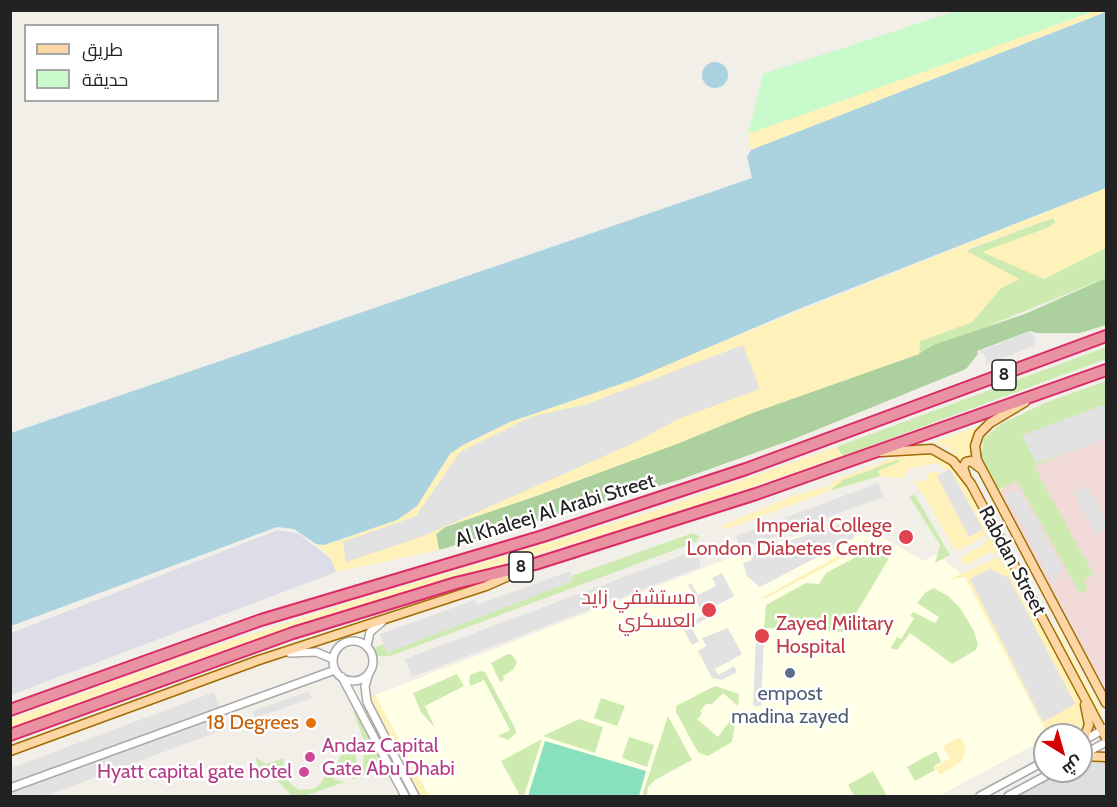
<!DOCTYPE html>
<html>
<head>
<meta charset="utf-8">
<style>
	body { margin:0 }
	#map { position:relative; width:1117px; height:807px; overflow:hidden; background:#f2efe9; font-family:Cabin,Cairo,sans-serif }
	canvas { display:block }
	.frame { position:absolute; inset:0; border:12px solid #222; pointer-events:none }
	.legend { position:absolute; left:24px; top:24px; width:195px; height:78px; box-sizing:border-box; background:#fff; border:2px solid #a7a7a7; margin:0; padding:8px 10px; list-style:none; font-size:18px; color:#222 }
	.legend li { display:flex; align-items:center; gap:12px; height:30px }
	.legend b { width:30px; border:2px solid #a7a7a7 }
	.north { position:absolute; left:1033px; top:723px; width:60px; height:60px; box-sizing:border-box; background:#fff; border:2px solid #a7a7a7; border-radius:50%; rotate:143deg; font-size:16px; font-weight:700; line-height:24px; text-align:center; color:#222 }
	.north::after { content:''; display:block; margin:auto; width:21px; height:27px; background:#d40000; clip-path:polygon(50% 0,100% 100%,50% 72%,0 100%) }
</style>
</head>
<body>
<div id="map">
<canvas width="1117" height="807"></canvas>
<div class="frame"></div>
<ul class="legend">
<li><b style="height:8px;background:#fcd6a4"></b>طريق</li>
<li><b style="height:16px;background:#c8facc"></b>حديقة</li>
</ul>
<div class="north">ش</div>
</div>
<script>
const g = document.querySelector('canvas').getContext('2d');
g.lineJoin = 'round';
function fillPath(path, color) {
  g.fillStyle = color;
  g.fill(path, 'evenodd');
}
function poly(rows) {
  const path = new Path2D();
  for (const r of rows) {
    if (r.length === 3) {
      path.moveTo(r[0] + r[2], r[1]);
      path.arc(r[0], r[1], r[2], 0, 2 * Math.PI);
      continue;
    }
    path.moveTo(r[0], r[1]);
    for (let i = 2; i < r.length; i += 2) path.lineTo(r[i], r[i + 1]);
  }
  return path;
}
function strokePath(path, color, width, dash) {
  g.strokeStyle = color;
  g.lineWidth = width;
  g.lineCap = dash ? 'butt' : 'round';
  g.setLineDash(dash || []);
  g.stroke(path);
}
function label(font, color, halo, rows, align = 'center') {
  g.font = font + ' Cabin,Cairo,sans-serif';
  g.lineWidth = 5;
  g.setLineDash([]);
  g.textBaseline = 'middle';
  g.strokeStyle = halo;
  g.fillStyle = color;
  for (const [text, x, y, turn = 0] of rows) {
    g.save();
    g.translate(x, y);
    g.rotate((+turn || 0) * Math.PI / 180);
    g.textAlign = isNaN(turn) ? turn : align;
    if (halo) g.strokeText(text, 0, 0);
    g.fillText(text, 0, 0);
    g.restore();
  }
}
const residential = poly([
	[1084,758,1106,760,1106,796,1014,796,1061,771,1081,771,1081,760]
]);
const commercial = poly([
	[1106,401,1106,688,1077,640,997,491,1003,489,1008,473]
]);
const education = poly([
	[850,519,924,561,937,554,965,577,1048,735,1045,735,1045,739,939,796,429,796,375,695,735,556]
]);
const grass = poly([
	[1053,218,1056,222,1047,228,983,252,1106,248,1106,278,919,354,920,341,972,322,1001,288,1018,280,965,251],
	[1106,347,1106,359,843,456,836,447],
	[1106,381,1106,438,1034,466,1094,575,1084,580,1088,590,1080,594,1017,481,998,490,981,456,984,438,1001,424,1047,402],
	[899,459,900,462,879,472,880,476,829,491,843,480],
	[915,495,950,555,935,563,940,545,909,496],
	[693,533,699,536,696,542,390,656,377,656,373,652,374,648,456,617],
	[873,548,882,548,886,551,888,560,845,632,764,628,766,605,806,583,819,584,826,573],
	[934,588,948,596,960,608,974,631,978,645,976,650,952,664,910,633,897,650,891,648,897,637,901,639,914,618,910,616,913,612,935,623,939,617,917,603,926,592],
	[508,654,512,655,517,662,513,670,503,676,504,680,500,682,491,663],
	[480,671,485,672,515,728,516,733,508,740,498,736,510,730,484,680,471,686,469,682,470,675],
	[457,674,464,686,425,706,435,728,421,712,413,693],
	[715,686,739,694,738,706,723,693,712,704,706,704,700,711,702,714,697,719,718,737,737,711,732,742,708,756,699,753,695,747,676,712,676,706],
	[601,698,625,706,617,726,594,718],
	[356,710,380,757,369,774,351,780,363,765,364,753,368,751,353,711],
	[668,716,692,760,655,780,648,787,647,796,642,796],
	[579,719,603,727,595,753,543,736],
	[629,737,654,745,647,767,622,758],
	[542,739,524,796,520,796,501,761],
	[343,751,356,754,357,763,353,772,344,777,338,775,335,766],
	[936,751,941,762,934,766,935,770,915,781,907,767],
	[255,757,266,764,284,758,283,771,285,779,299,790,313,789,319,785,330,769,334,779,345,782,304,796,292,796,276,779,270,777,262,779],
	[873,771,887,796,854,796,848,785]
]);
const forest = poly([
	[1106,278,1106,325,1080,333,1037,333,1030,331,977,351,978,354,966,369,794,439,679,480,439,550,436,534,445,527,536,496,679,443,752,413,919,354,933,345,1025,314]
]);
const sand = poly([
	[1072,11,1106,12,751,150,747,128],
	[1106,188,1106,248,1044,279,982,252,1047,228,1056,223,1053,218,965,250,1019,279,1001,288,972,322,920,341,919,354,752,413,679,443,536,496,445,527,436,534,439,550,336,572,331,559,316,544,335,542,397,520,417,506,450,454,463,445,510,422,587,396],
	[986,423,971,439,971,458,962,464,949,448,934,442],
	[836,447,843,456,657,519,359,607,186,663,11,728,11,719,184,656,357,600,654,511],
	[918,449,944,456,962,479,986,523,987,531,984,537,959,550,954,549,923,494,913,482,915,478,917,483,928,479,927,474,931,472,939,472,941,474,937,476,970,536,982,528,949,469,946,471,941,465,935,463,908,469,903,479,880,476,879,470,899,462,898,459,843,480,829,491,727,529,722,527,723,525,793,496,829,486,837,479],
	[992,533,1003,553,988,553,966,565,962,563,961,557,983,545],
	[867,540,871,542,765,599,762,598],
	[998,557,1008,563,1090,712,1093,725,1091,731,1081,735,1048,735,965,577,948,580],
	[1056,626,1103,713,1100,715,1054,631],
	[375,695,429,796,418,796,369,697],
	[960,737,966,747,962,761,940,775,935,767,950,758,943,746]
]);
const park = poly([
	[959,10,1095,11,748,134,763,74]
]);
const pitch = poly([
	[545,741,646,771,639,796,528,796]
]);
const parking = poly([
	[1029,332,1036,338,1034,346,985,365,986,356,980,351],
	[743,345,760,389,678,419,636,442,421,537,346,562,343,542,416,516,460,452,530,417,587,404],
	[1106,404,1106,439,1036,463,1022,435],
	[950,469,983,529,969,537,937,476],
	[878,483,883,497,741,549,736,536],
	[1087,485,1106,521,1106,529,1096,535,1073,493],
	[1021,492,1063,570,1054,585,1005,493],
	[854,519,854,538,760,587,747,576,743,563,752,560,750,554],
	[696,550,701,567,412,677,405,659],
	[990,569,1009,578,1075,704,1043,722,970,579],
	[570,571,573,581,387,653,380,634,475,600,477,605],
	[722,573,734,596,712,608,715,614,691,627,699,641,692,645,682,627,704,615,688,585,691,583,698,595,716,586,712,578],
	[728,628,742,654,715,669,718,675,734,666,737,672,722,680,712,678,698,651,706,646,702,638],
	[756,638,764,639,761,706,753,706],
	[309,691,312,698,255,718,253,711],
	[214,692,228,728,45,796,11,796,11,768]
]);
const plaza = poly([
	[278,530,299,534,331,559,336,572,11,695,11,633]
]);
const water = poly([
	[1106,12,1106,188,796,310,632,380,510,422,463,445,450,454,417,506,397,520,324,545,316,544,294,529,277,527,11,626,11,433,752,178,747,157,751,150],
	[715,75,13]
]);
const minor = poly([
	[353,661,20],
	[367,646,370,632,382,622],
	[290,653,316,652,333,659],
	[369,673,365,686,367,702,415,796],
	[342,677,405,796],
	[1081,742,1106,728],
	[1081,756,1106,742],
	[10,788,335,670],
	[980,796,1045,761],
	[1008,796,1055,771]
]);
const major = poly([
	[1025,402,990,423,979,434,975,446,977,460,1106,703],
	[881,452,932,449,953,461,971,484,1106,738],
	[966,476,963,467,966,462,971,461,980,468],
	[1083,741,1089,725,1085,705],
	[10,751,259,660,486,586,522,570],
	[1081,756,1106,757]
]);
const highway = poly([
	[10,710,261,620,543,536,746,469,1106,336],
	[10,735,293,633,456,583,535,564,756,494,1106,370]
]);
const markers = [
	[906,537,8,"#e0444e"],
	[709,610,8,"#e0444e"],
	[762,636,8,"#e0444e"],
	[790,673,6,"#5c6f8a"],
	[311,723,6,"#e8710a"],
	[310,757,6,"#d1479c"],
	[304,772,6,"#d1479c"]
];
const shields = [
	[1004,375,24],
	[521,567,24]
];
const shieldNames = [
	["8",1004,375],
	["8",521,567]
];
const streetNames = [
	["Al Khaleej Al Arabi Street",555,511,-17],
	["Rabdan Street",1012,561,62]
];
const healthNames = [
	["Imperial College",892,526],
	["London Diabetes Centre",892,549],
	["مستشفي زايد",696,598],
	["العسكري",696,621],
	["Zayed Military",776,624,"left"],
	["Hospital",776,647,"left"]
];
const serviceNames = [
	["empost",790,694],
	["madina zayed",790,717]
];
const foodNames = [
	["18 Degrees",299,723]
];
const hotelNames = [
	["Andaz Capital",322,746],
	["Gate Abu Dhabi",322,769],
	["Hyatt capital gate hotel",292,772,"right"]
];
fillPath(residential, '#e0dfdf');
fillPath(commercial, '#f2dad9');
fillPath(education, '#ffffe5');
fillPath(grass, '#cdebb0');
fillPath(forest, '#add19e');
fillPath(sand, '#fff1ba');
fillPath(park, '#c8facc');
fillPath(pitch, '#88e0be');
fillPath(parking, '#e2e2e2');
fillPath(plaza, '#dddde8');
fillPath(water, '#aad3df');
strokePath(minor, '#a9a9a9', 10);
strokePath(major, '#a06b00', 11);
strokePath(highway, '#dc2a67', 14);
strokePath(minor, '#fff', 7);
strokePath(major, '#fcd6a4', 8);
strokePath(highway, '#e892a2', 10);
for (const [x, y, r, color] of markers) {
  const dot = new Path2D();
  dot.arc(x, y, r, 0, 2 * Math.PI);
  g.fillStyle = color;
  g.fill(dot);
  strokePath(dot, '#fff', 2);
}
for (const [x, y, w] of shields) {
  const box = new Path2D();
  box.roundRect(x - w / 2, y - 15, w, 30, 4.5);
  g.fillStyle = '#fff';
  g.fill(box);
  strokePath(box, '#222', 1.5);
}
label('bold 18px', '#222', null, shieldNames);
label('20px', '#222', '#fff', streetNames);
label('20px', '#be3a42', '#fff', healthNames, 'right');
label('20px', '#4e5e75', '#fff', serviceNames);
label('20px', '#c56008', '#fff', foodNames, 'right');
label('20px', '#b23c85', '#fff', hotelNames, 'left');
</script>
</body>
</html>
